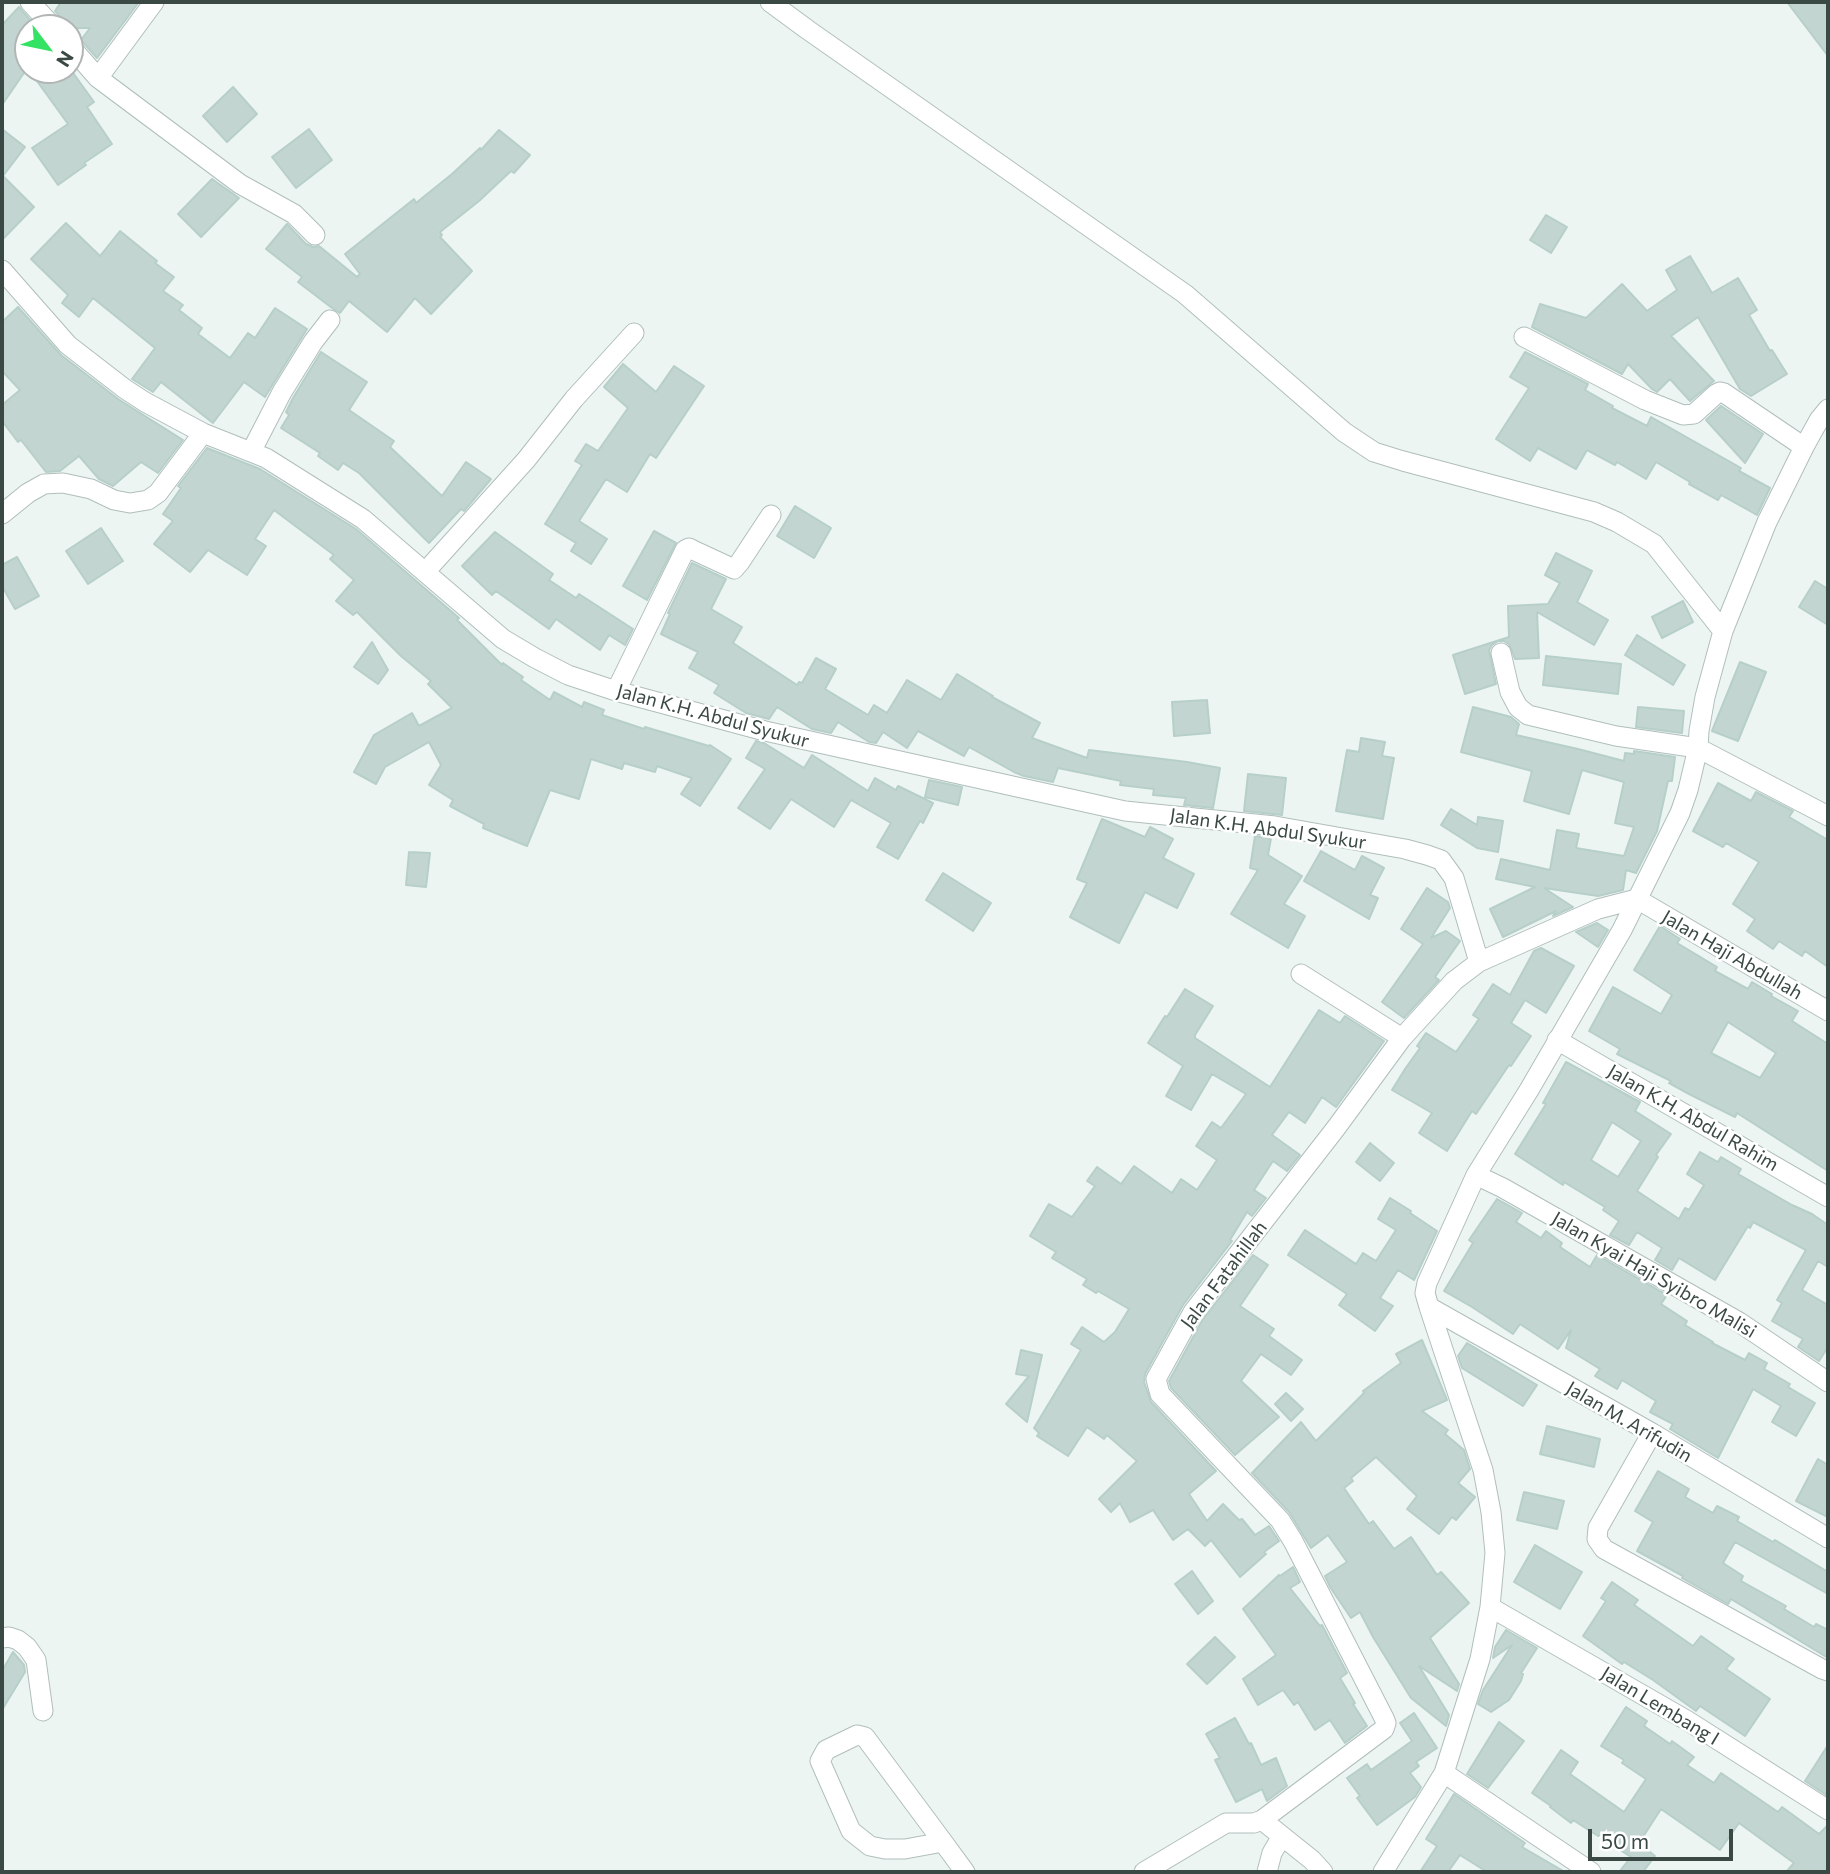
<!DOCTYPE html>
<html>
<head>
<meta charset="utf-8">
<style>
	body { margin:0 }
	#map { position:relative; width:1830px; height:1874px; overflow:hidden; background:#edf5f3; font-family:Commissioner,sans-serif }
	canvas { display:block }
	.frame { position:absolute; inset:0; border:4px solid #3b4945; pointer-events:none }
	.north { position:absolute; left:14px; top:14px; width:70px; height:70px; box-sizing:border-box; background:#fff; border:2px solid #b1b6b5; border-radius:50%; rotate:122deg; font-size:19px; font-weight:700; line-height:28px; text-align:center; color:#3b4945 }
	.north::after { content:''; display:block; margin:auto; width:24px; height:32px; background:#35e364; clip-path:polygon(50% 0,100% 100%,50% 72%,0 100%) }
	.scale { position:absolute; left:1588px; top:1829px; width:145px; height:32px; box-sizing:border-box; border:4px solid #3b4945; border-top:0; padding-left:9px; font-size:21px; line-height:24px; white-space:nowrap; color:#3b4945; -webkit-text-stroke:5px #fff; paint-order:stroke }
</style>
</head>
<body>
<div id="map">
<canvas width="1830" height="1874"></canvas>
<div class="frame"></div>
<div class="north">N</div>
<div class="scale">50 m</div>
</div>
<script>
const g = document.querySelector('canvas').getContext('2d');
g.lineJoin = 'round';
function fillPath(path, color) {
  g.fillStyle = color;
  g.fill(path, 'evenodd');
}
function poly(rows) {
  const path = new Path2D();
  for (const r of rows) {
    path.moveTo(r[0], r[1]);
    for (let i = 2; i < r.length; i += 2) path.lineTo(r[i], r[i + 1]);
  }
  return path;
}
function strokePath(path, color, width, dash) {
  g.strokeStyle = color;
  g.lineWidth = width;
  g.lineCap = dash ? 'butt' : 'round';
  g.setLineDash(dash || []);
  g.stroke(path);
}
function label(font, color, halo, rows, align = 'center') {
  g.font = font + ' Commissioner,sans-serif';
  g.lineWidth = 5;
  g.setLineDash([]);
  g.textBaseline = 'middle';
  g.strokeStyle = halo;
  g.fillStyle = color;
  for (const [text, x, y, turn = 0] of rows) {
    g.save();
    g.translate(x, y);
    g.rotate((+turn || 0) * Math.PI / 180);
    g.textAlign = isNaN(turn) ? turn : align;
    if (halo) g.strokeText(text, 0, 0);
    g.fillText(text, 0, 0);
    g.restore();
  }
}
const building = poly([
	[61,2,139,2,97,58,81,40,90,28,66,28,63,20,55,11,61,2],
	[1787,2,1828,2,1828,56,1787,2],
	[19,7,37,28,28,28,28,67,2,105,2,25,19,7],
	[29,70,71,70,94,102,87,107,112,144,84,163,86,165,58,185,32,148,68,124,29,70],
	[233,87,257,114,227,142,203,116,233,87],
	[2,129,25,147,3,176,34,207,2,240,2,129],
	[309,129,332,160,296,188,272,157,309,129],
	[499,130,530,155,514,173,511,171,479,201,440,232,442,235,440,237,472,271,431,314,415,298,387,332,349,301,340,313,332,308,298,282,302,277,266,249,287,224,306,244,313,247,319,246,357,277,360,274,345,254,414,199,416,203,452,174,480,148,481,150,499,130],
	[212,179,239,198,201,237,178,214,212,179],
	[1546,215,1567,227,1551,253,1530,240,1546,215],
	[66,223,100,256,120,231,157,261,155,263,174,277,163,291,183,305,179,310,202,328,198,334,230,358,248,333,255,338,275,308,307,329,265,397,244,382,213,423,161,382,153,392,132,379,155,348,93,298,79,317,62,303,68,295,31,259,66,223],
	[1690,256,1712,293,1738,278,1757,310,1749,315,1770,351,1772,350,1787,374,1751,396,1740,389,1698,317,1671,336,1714,381,1690,401,1670,379,1657,392,1652,389,1628,364,1622,374,1532,327,1540,304,1586,318,1622,284,1647,311,1677,290,1666,270,1690,256],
	[18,307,61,355,118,399,183,440,158,473,141,462,113,486,99,479,79,456,60,471,46,472,21,440,18,442,2,421,2,405,20,390,2,371,2,322,18,307],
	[321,352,367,382,349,410,394,441,390,447,442,496,466,462,491,479,464,511,461,509,429,543,359,473,343,463,338,470,318,456,320,453,281,428,289,415,286,412,293,398,321,352],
	[1525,352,1588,384,1585,390,1613,406,1612,408,1647,426,1651,417,1741,468,1739,471,1770,488,1757,515,1721,495,1718,500,1689,484,1690,482,1656,462,1646,479,1617,462,1615,465,1587,450,1576,469,1538,448,1530,461,1496,439,1529,388,1510,377,1525,352],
	[623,364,656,392,674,366,704,386,656,458,650,454,627,492,606,479,579,521,607,539,591,564,571,551,576,543,545,524,582,465,575,461,586,444,598,451,628,408,604,387,623,364],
	[1721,406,1763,434,1745,463,1706,420,1721,406],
	[207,448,260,469,356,529,459,618,457,620,502,665,503,663,523,677,521,680,550,700,554,692,582,707,584,702,604,710,602,715,644,729,645,727,709,746,710,745,731,759,700,806,681,794,692,778,657,766,655,772,624,763,622,769,591,759,579,799,550,790,527,846,483,828,484,824,450,806,453,800,429,785,441,765,429,742,385,767,376,784,354,772,374,735,412,713,419,726,452,708,428,684,431,681,401,656,357,612,353,615,336,601,354,580,330,559,334,555,274,510,255,539,266,546,247,575,208,550,190,572,154,544,173,521,163,514,181,488,178,486,207,448],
	[795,506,831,528,814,558,777,536,795,506],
	[101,528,123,561,88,584,66,551,101,528],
	[654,531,676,543,647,600,623,586,654,531],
	[495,532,553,574,549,580,576,598,579,594,633,629,625,645,609,635,600,650,556,619,549,629,496,591,492,595,462,566,495,532],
	[1556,553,1592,571,1577,602,1608,620,1594,645,1537,612,1539,658,1515,659,1509,644,1504,641,1498,641,1492,645,1489,650,1496,684,1465,694,1453,655,1509,637,1508,606,1548,604,1560,583,1545,575,1556,553],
	[17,557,39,596,15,609,2,586,2,565,17,557],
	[692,563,726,579,711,609,742,627,733,643,797,685,799,682,802,683,816,658,836,669,825,689,868,715,874,705,887,713,907,680,941,700,957,674,993,696,992,697,1040,723,1032,738,1087,758,1089,750,1187,762,1220,768,1213,808,1184,805,1186,798,1153,795,1154,789,1120,785,1121,781,1058,768,1053,782,1024,776,1014,772,969,747,964,756,918,731,907,748,883,732,876,743,869,742,838,722,831,733,812,729,777,707,769,719,746,713,714,693,719,685,689,668,698,652,661,634,670,614,668,613,692,563],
	[1815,581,1828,589,1828,625,1799,607,1815,581],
	[1683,601,1693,622,1662,638,1652,617,1683,601],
	[1637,635,1685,665,1673,685,1625,655,1637,635],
	[372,642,388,670,378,684,354,667,372,642],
	[1546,656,1621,664,1618,694,1543,685,1546,656],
	[1740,662,1766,672,1738,741,1712,731,1740,662],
	[1207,700,1210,733,1174,736,1172,702,1207,700],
	[1473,707,1511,717,1519,724,1516,735,1578,749,1624,761,1625,753,1634,754,1634,751,1675,757,1672,781,1668,781,1657,831,1636,873,1626,870,1623,890,1598,896,1544,888,1573,907,1553,916,1556,911,1503,937,1490,909,1535,887,1496,879,1501,859,1550,870,1557,830,1579,834,1576,848,1624,856,1634,827,1615,823,1624,782,1582,770,1569,814,1524,801,1532,771,1461,752,1473,707],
	[1638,707,1684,711,1682,733,1636,727,1638,707],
	[1361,738,1385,742,1382,756,1394,758,1383,819,1336,811,1347,750,1359,752,1361,738],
	[756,741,764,743,804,768,812,755,868,791,875,778,896,790,898,786,933,803,923,823,920,821,898,859,877,847,891,823,851,800,834,827,791,799,770,829,738,808,765,769,746,758,756,741],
	[1248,774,1286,778,1282,815,1244,811,1248,774],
	[929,780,962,787,958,805,925,797,929,780],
	[1718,783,1751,801,1756,792,1793,811,1789,817,1828,840,1828,967,1805,951,1802,956,1779,941,1773,949,1747,931,1755,919,1733,904,1759,862,1726,843,1723,847,1693,831,1718,783],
	[1451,809,1477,825,1478,817,1503,821,1498,852,1477,848,1441,825,1451,809],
	[1102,819,1145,837,1150,827,1173,839,1163,858,1194,874,1177,908,1145,892,1119,943,1070,917,1087,883,1077,879,1102,819],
	[1255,836,1271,838,1268,855,1302,876,1284,904,1305,916,1288,948,1231,914,1258,870,1250,868,1255,836],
	[1321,851,1355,870,1362,856,1384,868,1370,895,1378,898,1369,919,1304,881,1321,851],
	[409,852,430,853,426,887,406,885,409,852],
	[943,873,991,903,973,931,926,900,943,873],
	[1427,888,1448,902,1450,908,1431,938,1446,931,1460,941,1435,977,1439,980,1404,1018,1382,1002,1423,944,1401,929,1427,888],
	[1597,923,1608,930,1598,947,1576,932,1597,923],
	[1660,926,1680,939,1677,943,1717,967,1715,971,1748,989,1752,982,1772,994,1771,996,1798,1011,1792,1021,1828,1044,1828,1171,1737,1113,1735,1117,1689,1094,1669,1083,1671,1081,1617,1054,1620,1049,1589,1031,1613,987,1661,1014,1672,995,1634,970,1660,926],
	[1728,1022,1776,1053,1760,1078,1711,1053,1728,1022],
	[1541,948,1574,966,1546,1013,1525,1000,1511,1023,1531,1036,1511,1066,1509,1065,1476,1114,1472,1111,1447,1151,1419,1133,1432,1113,1392,1090,1405,1069,1420,1048,1417,1046,1426,1033,1456,1052,1479,1019,1473,1015,1493,984,1510,995,1534,951,1541,948],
	[1185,989,1213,1006,1195,1035,1195,1038,1270,1087,1319,1010,1340,1023,1345,1016,1384,1041,1336,1107,1322,1097,1305,1123,1289,1112,1272,1135,1300,1155,1287,1171,1273,1161,1254,1190,1266,1198,1252,1216,1247,1212,1230,1240,1232,1241,1183,1305,1145,1374,1144,1382,1151,1402,1216,1471,1189,1494,1207,1521,1223,1504,1239,1520,1242,1519,1255,1535,1269,1526,1279,1541,1264,1552,1266,1554,1240,1577,1211,1540,1205,1546,1188,1529,1173,1540,1153,1510,1130,1522,1120,1503,1111,1512,1099,1499,1137,1461,1107,1435,1104,1439,1087,1427,1068,1456,1037,1436,1039,1433,1034,1428,1081,1350,1071,1344,1082,1327,1104,1342,1115,1332,1129,1309,1098,1291,1096,1293,1083,1285,1087,1279,1052,1258,1056,1252,1030,1236,1049,1204,1072,1217,1095,1186,1087,1181,1097,1167,1121,1184,1134,1166,1172,1193,1181,1179,1197,1190,1217,1160,1196,1146,1212,1122,1221,1128,1246,1094,1212,1074,1191,1110,1166,1096,1183,1066,1148,1043,1165,1016,1167,1017,1185,989],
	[1566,1062,1640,1102,1635,1111,1671,1134,1656,1155,1658,1157,1637,1191,1679,1219,1685,1208,1689,1210,1704,1185,1687,1174,1700,1152,1718,1162,1721,1157,1741,1169,1738,1174,1792,1205,1812,1214,1828,1225,1828,1267,1818,1261,1802,1290,1828,1305,1828,1347,1819,1361,1798,1347,1803,1339,1772,1321,1782,1303,1777,1300,1806,1250,1753,1222,1750,1228,1748,1226,1715,1280,1679,1258,1672,1270,1655,1260,1662,1248,1637,1232,1629,1245,1610,1235,1619,1221,1603,1210,1605,1207,1564,1182,1563,1185,1515,1154,1546,1104,1543,1103,1566,1062],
	[1612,1122,1641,1141,1618,1177,1591,1160,1612,1122],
	[1370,1143,1394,1163,1380,1181,1356,1162,1370,1143],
	[1390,1198,1411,1211,1410,1213,1437,1231,1414,1280,1398,1270,1380,1298,1393,1306,1375,1331,1339,1305,1347,1294,1288,1255,1305,1230,1356,1264,1363,1253,1376,1261,1396,1230,1378,1219,1390,1198],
	[1497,1199,1522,1213,1516,1222,1541,1238,1546,1231,1562,1243,1560,1247,1590,1267,1597,1255,1667,1295,1661,1304,1687,1321,1685,1325,1713,1342,1712,1343,1745,1360,1749,1353,1767,1363,1764,1369,1790,1384,1788,1387,1815,1403,1796,1436,1772,1422,1781,1406,1753,1389,1718,1458,1670,1429,1673,1424,1650,1412,1656,1401,1622,1380,1617,1389,1595,1376,1600,1369,1566,1348,1571,1330,1558,1349,1520,1324,1513,1334,1472,1307,1444,1291,1473,1243,1469,1240,1497,1199],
	[1253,1255,1268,1265,1240,1306,1274,1329,1269,1336,1302,1360,1291,1375,1261,1354,1241,1381,1279,1417,1235,1455,1171,1388,1169,1381,1203,1319,1253,1255],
	[1422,1340,1447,1400,1422,1411,1448,1430,1445,1434,1464,1450,1470,1469,1458,1483,1475,1497,1456,1520,1452,1517,1439,1534,1407,1509,1417,1496,1376,1457,1351,1478,1353,1481,1344,1488,1369,1524,1373,1521,1394,1549,1411,1537,1437,1575,1441,1572,1469,1603,1430,1638,1459,1684,1457,1691,1419,1666,1449,1715,1446,1726,1411,1698,1373,1637,1360,1612,1351,1618,1330,1587,1325,1576,1347,1562,1328,1535,1311,1548,1289,1512,1252,1473,1301,1422,1316,1441,1364,1393,1363,1391,1401,1363,1396,1354,1422,1340],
	[1467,1343,1537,1385,1523,1406,1462,1368,1458,1356,1467,1343],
	[1021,1350,1042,1355,1027,1422,1006,1404,1029,1376,1016,1374,1021,1350],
	[1286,1393,1303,1409,1291,1421,1275,1404,1286,1393],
	[1547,1426,1600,1439,1594,1467,1540,1454,1547,1426],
	[1818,1459,1828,1465,1828,1517,1796,1501,1818,1459],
	[1658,1471,1689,1489,1685,1497,1713,1513,1717,1506,1739,1517,1737,1521,1773,1542,1775,1540,1828,1572,1828,1594,1735,1542,1723,1563,1743,1576,1741,1581,1786,1606,1784,1609,1814,1627,1816,1624,1828,1630,1828,1658,1731,1599,1728,1604,1682,1578,1683,1576,1637,1551,1653,1522,1635,1511,1658,1471],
	[1524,1492,1564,1501,1557,1529,1517,1520,1524,1492],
	[1535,1545,1582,1572,1560,1609,1514,1582,1535,1545],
	[1293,1567,1300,1582,1290,1588,1320,1626,1322,1625,1347,1673,1340,1678,1355,1703,1353,1704,1367,1726,1345,1743,1330,1720,1315,1730,1298,1702,1294,1705,1283,1690,1258,1705,1243,1679,1276,1655,1243,1609,1279,1575,1280,1576,1293,1567],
	[1192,1571,1213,1601,1198,1614,1175,1584,1192,1571],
	[1612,1582,1638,1600,1634,1605,1693,1646,1701,1636,1734,1659,1726,1669,1770,1699,1745,1736,1700,1706,1696,1711,1653,1680,1624,1662,1622,1664,1583,1636,1606,1601,1601,1598,1612,1582],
	[1506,1630,1537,1648,1521,1673,1523,1674,1521,1681,1509,1700,1491,1712,1478,1704,1483,1690,1512,1645,1493,1658,1495,1647,1506,1630],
	[1215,1637,1235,1657,1207,1684,1187,1664,1215,1637],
	[13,1652,24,1665,25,1672,2,1710,2,1671,13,1652],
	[1626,1707,1647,1721,1644,1726,1670,1744,1672,1741,1694,1757,1687,1765,1714,1783,1721,1773,1778,1812,1782,1807,1819,1834,1828,1825,1828,1872,1786,1872,1794,1863,1739,1823,1720,1850,1661,1809,1639,1843,1655,1856,1643,1872,1619,1872,1631,1857,1573,1820,1571,1823,1550,1807,1551,1806,1532,1793,1561,1750,1578,1762,1570,1774,1624,1812,1646,1779,1622,1763,1624,1760,1601,1746,1626,1707],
	[1414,1713,1437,1748,1416,1762,1419,1766,1410,1773,1421,1787,1415,1797,1377,1825,1357,1798,1360,1796,1347,1778,1367,1764,1371,1770,1412,1741,1400,1723,1414,1713],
	[1235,1718,1249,1744,1251,1743,1261,1765,1276,1758,1287,1786,1267,1801,1262,1789,1236,1802,1215,1760,1220,1758,1206,1734,1235,1718],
	[1499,1722,1524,1741,1488,1788,1467,1774,1499,1722],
	[1828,1745,1828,1796,1805,1781,1828,1745],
	[1454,1794,1525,1843,1522,1847,1565,1872,1487,1872,1460,1855,1448,1872,1420,1872,1437,1846,1426,1839,1454,1794]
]);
const street = poly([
	[30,2,54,28],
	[770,2,808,30,1185,294,1344,432,1374,452,1403,461,1594,512,1617,522,1654,544,1723,631],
	[70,46,98,78,154,2],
	[98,78,240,184,294,214,315,235],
	[2,270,68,345,125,389,145,402,203,433,266,458,363,519,503,639,535,658,568,675,616,691,765,731,1125,811,1275,826,1405,849,1427,855,1441,860,1454,878,1479,962],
	[1524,337,1645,400,1683,415,1694,414,1716,394,1720,392,1724,393,1804,447],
	[251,452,282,392,313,342,330,320],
	[2,514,28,493,44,484,63,483,91,489,114,500,130,503,148,500,158,493,203,433],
	[425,572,526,460,574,399,634,333],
	[1501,653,1510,692,1518,707,1528,715,1616,736,1698,748,1828,816],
	[616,691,685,550,689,548,693,550,734,569,740,562,771,515],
	[1301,974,1402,1038],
	[1557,1040,1828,1197],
	[1476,1175,1503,1188,1739,1322,1828,1382],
	[1429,1307,1652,1433,1828,1538],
	[1652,1433,1598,1528,1597,1539,1604,1549,1822,1669,1828,1671],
	[1490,1607,1688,1721,1828,1810],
	[2,1638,9,1637,18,1640,27,1647,36,1660,43,1711],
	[1444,1773,1591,1872],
	[1262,1820,1312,1860,1323,1872],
	[943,1842,905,1849,885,1849,870,1846,851,1831,820,1761,826,1750,857,1735,865,1737,943,1842,965,1872],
	[1144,1872,1226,1823,1254,1823,1262,1820,1384,1729,1386,1723,1384,1718,1293,1541,1280,1520,1160,1394,1156,1379,1193,1312,1336,1128,1402,1038,1454,981,1479,962,1598,909,1637,899,1828,1011],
	[1267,1872,1272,1853,1282,1836],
	[1383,1872,1444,1773,1480,1659,1490,1607,1495,1553,1491,1512,1483,1470,1429,1307,1425,1293,1427,1283,1476,1175,1529,1090,1622,930,1680,813,1688,790,1698,748,1699,731,1705,697,1723,631,1767,522,1804,447,1819,420,1828,409]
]);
const streetNames = [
	["Jalan K.H. Abdul Syukur",713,716,15],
	["Jalan K.H. Abdul Syukur",1268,829,8],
	["Jalan Haji Abdullah",1732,955,30],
	["Jalan K.H. Abdul Rahim",1693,1118,30],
	["Jalan Fatahillah",1224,1275,-53],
	["Jalan Kyai Haji Syibro Malisi",1654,1275,30],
	["Jalan M. Arifudin",1629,1422,30],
	["Jalan Lembang I",1660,1706,31]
];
fillPath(building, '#c3d5d0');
strokePath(building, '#b7cfc9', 2);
strokePath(street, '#b0bfbc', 21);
strokePath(street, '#fff', 19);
label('19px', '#3b4945', '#fff', streetNames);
</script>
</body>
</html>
